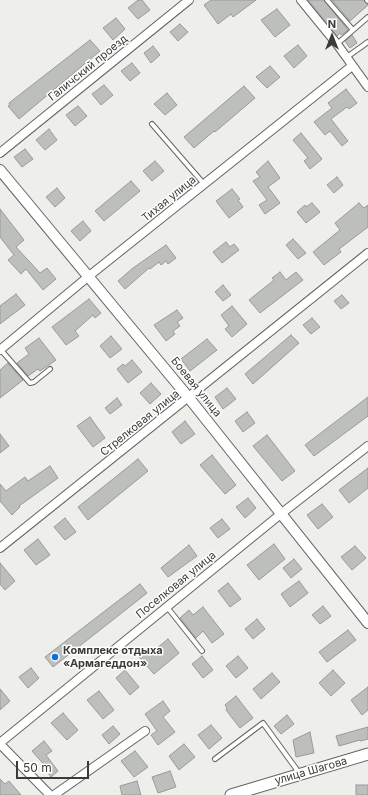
<!DOCTYPE html>
<html>
<head>
<meta charset="utf-8">
<style>
	body { margin:0 }
	#map { position:relative; width:368px; height:795px; overflow:hidden; background:#eeeeeb; font-family:Inter,sans-serif }
	canvas { display:block }
	.north { position:absolute; left:312px; top:16px; width:40px; height:40px; -webkit-text-stroke:3px #fffffe; paint-order:stroke; rotate:0deg; font-size:11px; font-weight:700; line-height:16px; text-align:center; color:#3b3b3a }
	.north::after { content:''; display:block; margin:auto; width:14px; height:18px; background:#3b3b3a; clip-path:polygon(50% 0,100% 100%,50% 72%,0 100%) }
	.scale { position:absolute; left:16px; top:761px; width:73px; height:18px; box-sizing:border-box; border:2px solid #3b3b3a; border-top:0; padding-left:5px; font-size:12px; line-height:14px; white-space:nowrap; color:#3b3b3a; -webkit-text-stroke:3px #fffffe; paint-order:stroke }
</style>
</head>
<body>
<div id="map">
<canvas width="368" height="795"></canvas>
<div class="north">N</div>
<div class="scale">50 m</div>
</div>
<script>
const g = document.querySelector('canvas').getContext('2d');
g.lineJoin = 'round';
function fillPath(path, color) {
  g.fillStyle = color;
  g.fill(path, 'evenodd');
}
function poly(rows) {
  const path = new Path2D();
  for (const r of rows) {
    path.moveTo(r[0], r[1]);
    for (let i = 2; i < r.length; i += 2) path.lineTo(r[i], r[i + 1]);
  }
  return path;
}
function strokePath(path, color, width, dash) {
  g.strokeStyle = color;
  g.lineWidth = width;
  g.lineCap = dash ? 'butt' : 'round';
  g.setLineDash(dash || []);
  g.stroke(path);
}
function label(font, color, halo, rows, align = 'center') {
  g.font = font + ' Inter,sans-serif';
  g.lineWidth = 3;
  g.setLineDash([]);
  g.textBaseline = 'middle';
  g.strokeStyle = halo;
  g.fillStyle = color;
  for (const [text, x, y, turn = 0] of rows) {
    g.save();
    g.translate(x, y);
    g.rotate((+turn || 0) * Math.PI / 180);
    g.textAlign = isNaN(turn) ? turn : align;
    if (halo) g.strokeText(text, 0, 0);
    g.fillText(text, 0, 0);
    g.restore();
  }
}
const building = poly([
	[138,0,142,0,150,10,138,19,128,8,138,0],
	[211,0,256,0,233,17,231,14,218,24,204,5,211,0],
	[308,0,324,0,348,30,341,35,340,33,337,36,308,0],
	[332,0,364,0,368,5,350,21,332,0],
	[277,9,290,25,275,37,261,20,277,9],
	[116,18,125,29,113,40,103,28,116,18],
	[180,24,188,32,178,41,170,32,180,24],
	[352,35,357,43,350,48,345,41,352,35],
	[90,40,100,51,19,119,8,106,10,105,9,103,90,40],
	[298,45,307,56,294,68,284,56,298,45],
	[153,46,160,55,151,63,144,53,153,46],
	[132,63,140,73,130,81,121,71,132,63],
	[270,66,280,77,267,88,256,77,270,66],
	[104,85,113,95,101,105,92,94,104,85],
	[244,86,255,98,215,132,214,131,194,148,184,137,244,86],
	[346,89,357,103,349,109,347,107,331,119,348,141,342,146,330,131,325,135,314,122,332,108,328,103,346,89],
	[167,93,177,105,165,115,154,104,167,93],
	[78,106,87,116,75,126,66,115,78,106],
	[49,129,57,140,45,150,36,140,49,129],
	[301,133,322,159,310,169,304,161,308,158,293,140,301,133],
	[25,149,33,159,22,167,14,157,25,149],
	[155,161,164,171,152,181,143,171,155,161],
	[268,161,280,178,268,187,280,203,265,214,259,205,267,200,253,181,260,177,256,172,268,161],
	[337,177,343,185,334,193,327,185,337,177],
	[131,181,140,191,104,221,95,211,131,181],
	[57,188,65,198,55,207,46,197,57,188],
	[232,189,240,199,238,200,243,207,229,218,216,201,232,189],
	[312,203,320,212,306,223,297,212,305,205,306,207,312,203],
	[359,203,364,208,368,205,368,227,339,249,341,252,324,265,313,252,340,230,335,223,359,203],
	[0,209,24,240,16,247,40,273,47,268,56,279,43,290,26,269,21,274,8,260,14,255,0,237,0,209],
	[83,221,91,231,80,241,71,231,83,221],
	[293,239,306,253,298,259,286,245,293,239],
	[226,242,230,247,234,244,239,250,222,263,213,252,226,242],
	[166,245,176,258,168,264,166,261,161,265,159,262,150,269,149,268,125,289,118,281,133,268,166,245],
	[280,272,286,280,296,272,303,280,260,313,249,300,274,280,272,278,280,272],
	[223,285,231,295,223,301,215,292,223,285],
	[16,294,25,305,0,324,0,306,16,294],
	[342,295,349,303,341,309,334,301,342,295],
	[89,299,101,313,95,318,93,315,75,331,79,336,66,345,52,327,89,299],
	[232,306,247,324,232,337,225,329,229,326,221,315,232,306],
	[177,310,183,318,177,322,180,326,173,331,175,334,166,341,154,325,177,310],
	[312,318,320,327,311,334,303,325,312,318],
	[291,335,299,343,253,384,245,374,291,335],
	[111,336,122,349,110,358,100,346,111,336],
	[39,338,56,360,40,371,38,369,28,376,17,363,29,354,25,348,39,338],
	[207,339,217,350,190,371,181,359,207,339],
	[132,360,142,372,128,383,117,369,123,364,125,366,132,360],
	[8,363,23,380,0,398,0,370,8,363],
	[151,383,161,394,150,404,140,393,151,383],
	[227,388,236,399,223,409,215,397,227,388],
	[368,397,368,416,314,456,305,445,368,397],
	[117,398,122,405,110,414,105,408,117,398],
	[247,412,255,423,243,432,235,421,247,412],
	[90,417,105,438,93,447,77,426,90,417],
	[185,421,195,434,181,444,172,432,185,421],
	[0,434,9,446,0,453,0,434],
	[267,435,295,471,282,481,253,446,267,435],
	[212,455,236,485,225,494,200,465,212,455],
	[138,459,148,471,88,520,78,507,138,459],
	[50,466,58,478,19,506,20,507,12,515,0,501,0,484,6,491,25,477,28,481,50,466],
	[368,468,368,488,349,503,339,490,368,468],
	[248,498,256,508,245,518,236,507,248,498],
	[322,504,333,517,318,529,307,515,322,504],
	[65,518,76,532,65,540,54,527,65,518],
	[222,519,230,529,218,538,210,528,222,519],
	[38,539,50,555,36,565,24,550,38,539],
	[274,544,285,559,259,580,247,565,274,544],
	[189,545,197,556,168,577,161,568,189,545],
	[355,546,366,558,352,570,341,557,355,546],
	[294,559,302,569,291,578,283,568,294,559],
	[0,563,15,581,5,590,0,584,0,563],
	[299,581,308,593,290,607,281,594,299,581],
	[228,583,241,599,230,607,218,591,228,583],
	[140,584,147,593,53,667,45,657,140,584],
	[323,606,331,616,320,624,312,615,323,606],
	[203,607,224,634,212,643,203,631,196,638,180,618,189,610,193,615,203,607],
	[257,619,265,629,253,639,245,629,257,619],
	[348,630,356,640,327,662,319,652,348,630],
	[168,639,179,653,154,674,139,657,149,649,152,652,168,639],
	[202,656,213,670,203,678,192,664,202,656],
	[238,656,248,668,236,678,226,666,238,656],
	[31,668,39,678,28,688,19,677,31,668],
	[125,670,139,687,130,695,116,678,125,670],
	[333,670,345,683,331,696,319,683,333,670],
	[272,673,280,682,261,699,253,689,272,673],
	[368,687,368,710,362,715,351,700,368,687],
	[0,689,10,701,0,710,0,689],
	[99,691,114,710,103,719,87,700,99,691],
	[236,696,253,718,240,728,226,710,227,708,225,705,236,696],
	[163,701,170,711,163,717,175,732,158,745,151,735,157,731,145,714,163,701],
	[63,713,78,730,67,740,51,723,63,713],
	[287,715,294,724,281,734,274,726,287,715],
	[211,725,222,738,209,749,198,735,211,725],
	[113,726,120,734,109,744,102,735,113,726],
	[368,727,368,739,360,741,360,740,339,746,336,736,368,727],
	[310,732,314,753,296,757,293,740,310,732],
	[44,741,52,751,46,755,58,771,51,777,45,769,47,768,32,751,44,741],
	[184,744,195,757,179,770,169,756,184,744],
	[135,751,148,767,134,777,121,761,135,751],
	[170,771,176,787,158,793,152,777,170,771],
	[0,779,5,784,9,781,21,795,0,795,0,779],
	[137,781,141,795,122,795,120,786,137,781],
	[356,785,368,785,368,795,356,795,356,785]
]);
const service = poly([
	[327,0,353,30],
	[367,0,368,1],
	[337,44,368,17],
	[347,57,368,42],
	[152,124,204,184],
	[1,350,30,383,34,382,50,369],
	[167,607,202,651],
	[215,759,263,723,300,774]
]);
const minor = poly([
	[301,0,337,44,368,87],
	[0,153,189,0],
	[0,350,89,276,352,66],
	[0,548,368,253],
	[0,743,282,513,368,446],
	[0,744,50,795],
	[54,795,145,731]
]);
const tertiary = poly([
	[0,170,189,398,368,623]
]);
const secondary = poly([
	[231,795,368,754]
]);
const markers = [
	[55,657,4,"#0a6fd7"]
];
const streetNames = [
	["Галичский проезд",88,68,-39],
	["Тихая улица",169,199,-39],
	["Боевая улица",196,387,51],
	["Стрелковая улица",140,423,-39],
	["Поселковая улица",176,585,-39],
	["улица Шагова",311,771,-16]
];
const poiNames = [
	["Комплекс отдыха",63,651],
	["«Армагеддон»",63,664]
];
fillPath(building, '#bdbfbc');
strokePath(building, '#999b98', 1);
strokePath(service, '#656562', 6);
strokePath(minor, '#656562', 10);
strokePath(tertiary, '#656562', 12);
strokePath(secondary, '#656562', 13);
strokePath(service, '#fff', 4);
strokePath(minor, '#fff', 8);
strokePath(tertiary, '#fff', 10);
strokePath(secondary, '#fff', 11);
for (const [x, y, r, color] of markers) {
  const dot = new Path2D();
  dot.arc(x, y, r, 0, 2 * Math.PI);
  g.fillStyle = color;
  g.fill(dot);
  strokePath(dot, '#fffffe', 1.5);
}
label('11px', '#3b3b3a', '#fffffe', streetNames);
label('bold 11px', '#3b3b3a', '#fffffe', poiNames, 'left');
</script>
</body>
</html>
